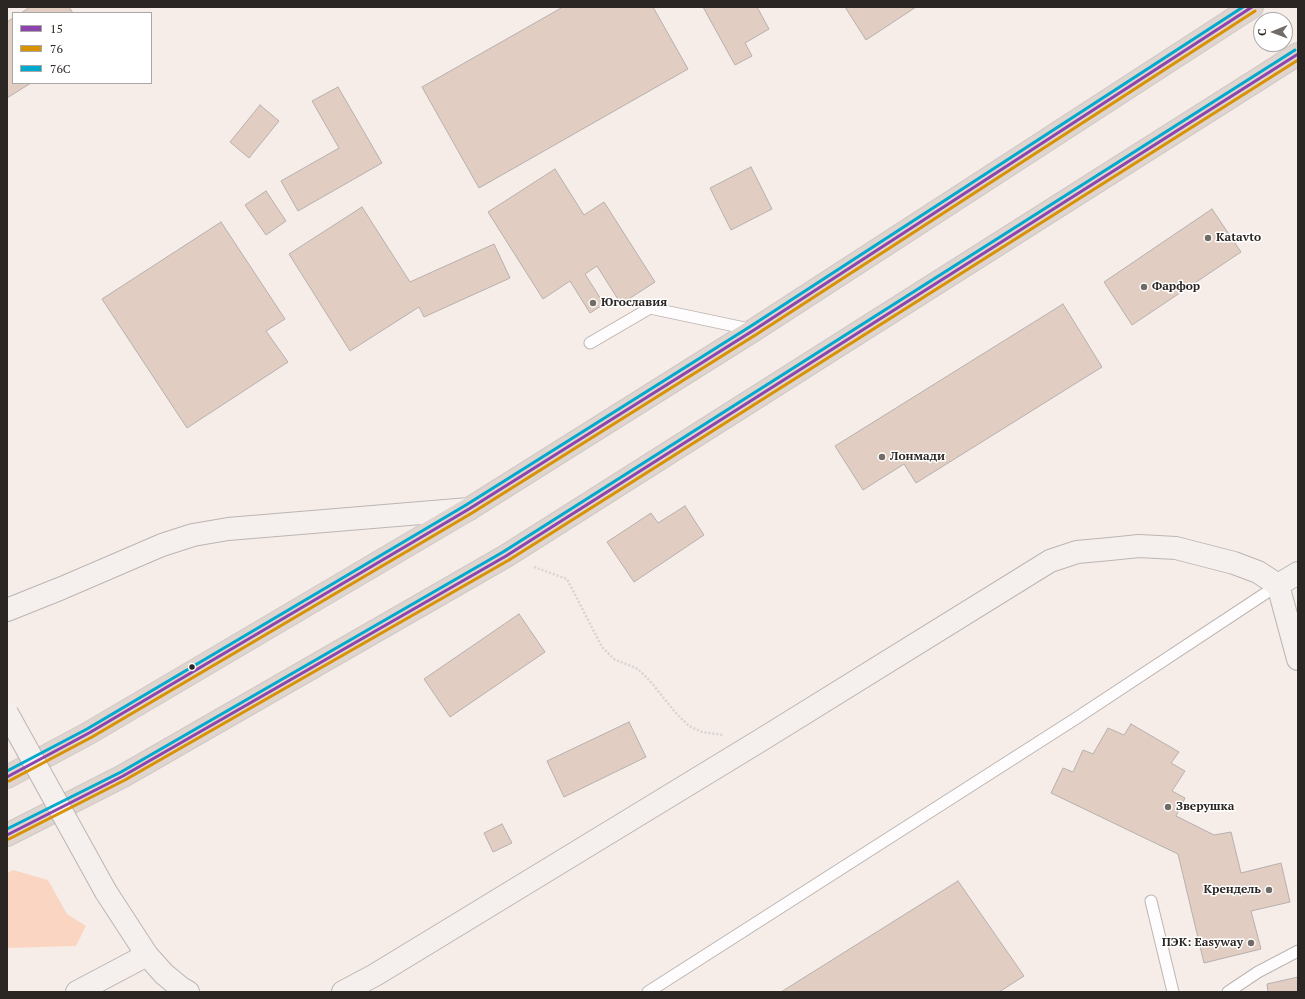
<!DOCTYPE html>
<html>
<head>
<meta charset="utf-8">
<style>
	body { margin:0 }
	#map { position:relative; width:1305px; height:999px; overflow:hidden; background:#f6ede9; font-family:"PT Serif",serif }
	canvas { display:block }
	.frame { position:absolute; inset:0; border:8px solid #2b2623; pointer-events:none }
	.legend { position:absolute; left:12px; top:12px; width:140px; height:72px; box-sizing:border-box; background:#fff; border:1px solid #aaa8a7; margin:0; padding:5px 7px; list-style:none; font-size:12px; color:#2b2623 }
	.legend li { display:flex; align-items:center; gap:8px; height:20px }
	.legend b { width:20px; border:1px solid #aaa8a7 }
	.north { position:absolute; left:1253px; top:12px; width:40px; height:40px; box-sizing:border-box; background:#fff; border:1px solid #aaa8a7; border-radius:50%; rotate:269deg; font-size:11px; font-weight:700; line-height:16px; text-align:center; color:#2b2623 }
	.north::after { content:''; display:block; margin:auto; width:14px; height:18px; background:#726c68; clip-path:polygon(50% 0,100% 100%,50% 72%,0 100%) }
</style>
</head>
<body>
<div id="map">
<canvas width="1305" height="999"></canvas>
<div class="frame"></div>
<ul class="legend">
<li><b style="height:5px;background:#8e44ad"></b>15</li>
<li><b style="height:5px;background:#d89305"></b>76</li>
<li><b style="height:5px;background:#00a9ce"></b>76С</li>
</ul>
<div class="north">С</div>
</div>
<script>
const g = document.querySelector('canvas').getContext('2d');
g.lineJoin = 'round';
function fillPath(path, color) {
  g.fillStyle = color;
  g.fill(path, 'evenodd');
}
function poly(rows) {
  const path = new Path2D();
  for (const r of rows) {
    path.moveTo(r[0], r[1]);
    for (let i = 2; i < r.length; i += 2) path.lineTo(r[i], r[i + 1]);
  }
  return path;
}
function strokePath(path, color, width, dash) {
  g.strokeStyle = color;
  g.lineWidth = width;
  g.lineCap = dash ? 'butt' : 'round';
  g.setLineDash(dash || []);
  g.stroke(path);
}
function label(font, color, halo, rows, align = 'center') {
  g.font = font + ' "PT Serif",serif';
  g.lineWidth = 3;
  g.setLineDash([]);
  g.textBaseline = 'middle';
  g.strokeStyle = halo;
  g.fillStyle = color;
  for (const [text, x, y, turn = 0] of rows) {
    g.save();
    g.translate(x, y);
    g.rotate((+turn || 0) * Math.PI / 180);
    g.textAlign = isNaN(turn) ? turn : align;
    if (halo) g.strokeText(text, 0, 0);
    g.fillText(text, 0, 0);
    g.restore();
  }
}
const green = poly([
	[13,870,48,880,67,914,86,926,76,946,7,948,7,873]
]);
const building = poly([
	[30,7,69,7,73,13,21,13,30,7],
	[563,7,653,7,688,69,479,188,422,87,563,7],
	[703,7,757,7,769,29,745,43,752,56,735,65,703,7],
	[845,7,916,7,866,40,845,7],
	[13,18,13,83,31,83,7,98,7,22,13,18],
	[338,87,382,163,298,211,281,181,339,148,312,101,338,87],
	[260,105,279,121,249,158,230,142,260,105],
	[751,167,772,209,731,230,710,188,751,167],
	[555,169,584,215,604,202,655,282,621,304,597,266,585,274,604,304,590,313,570,281,543,299,488,212,555,169],
	[266,191,286,221,266,235,245,205,266,191],
	[362,207,410,282,494,244,510,278,424,317,419,307,350,351,289,254,362,207],
	[1212,209,1241,252,1132,325,1104,282,1212,209],
	[221,222,285,319,266,331,288,362,187,428,102,299,221,222],
	[1063,304,1102,367,916,483,904,464,863,490,835,446,1063,304],
	[685,506,704,535,634,582,607,542,651,513,658,523,685,506],
	[519,614,545,652,450,717,424,679,519,614],
	[629,722,646,757,564,797,547,761,629,722],
	[1131,724,1179,752,1171,763,1185,771,1172,791,1185,798,1176,816,1214,835,1231,832,1241,873,1281,863,1290,902,1251,911,1261,949,1204,963,1178,854,1051,793,1063,768,1073,772,1083,750,1093,754,1108,728,1124,735,1131,724],
	[502,824,512,843,493,852,484,833,502,824],
	[958,881,1024,976,999,992,781,992,958,881],
	[1298,977,1298,992,1268,992,1267,984,1298,977]
]);
const path = poly([
	[534,567,567,579,602,647,614,659,638,669,650,681,675,712,689,726,702,732,723,735]
]);
const lane = poly([
	[590,343,650,308,754,330],
	[1151,901,1173,992],
	[648,992,1075,719,1278,585],
	[1228,992,1258,972,1298,951]
]);
const secondary = poly([
	[1278,585,1298,659],
	[1278,585,1298,573],
	[7,610,62,588,162,545,193,535,228,529,469,509],
	[106,892,147,955,164,974,181,988,188,992],
	[77,992,147,955],
	[343,992,375,975,761,740,1050,561,1077,552,1110,549,1139,546,1176,548,1234,563,1258,572,1278,585]
]);
const highway = poly([
	[7,777,89,733,469,509,754,330,1252,7],
	[7,835,123,776,506,556,1298,54]
]);
const secondaryBridge = poly([
	[7,713,106,892]
]);
const bus1 = poly([
	[7,777,89,733,469,509,754,330,1252,7],
	[7,835,123,776,506,556,1298,54]
]);
const bus2 = poly([
	[9,781,92,737,472,513,757,334,1255,11],
	[9,839,125,780,509,560,1298,60]
]);
const bus3 = poly([
	[7,771,87,729,466,505,751,326,1243,7],
	[7,829,121,772,503,552,1295,50]
]);
const markers = [
	[1208,238,4,"#726c68"],
	[1144,287,4,"#726c68"],
	[593,303,4,"#726c68"],
	[882,457,4,"#726c68"],
	[192,667,3.5,"#2b2623"],
	[1168,807,4,"#726c68"],
	[1269,890,4,"#726c68"],
	[1251,943,4,"#726c68"]
];
const poiNames = [
	["Katavto",1216,238],
	["Фарфор",1152,287],
	["Югославия",601,303],
	["Лонмади",890,457],
	["Зверушка",1176,807],
	["Крендель",1261,890,"right"],
	["ПЭК: Easyway",1243,943,"right"]
];
fillPath(green, '#fad6c2');
fillPath(building, '#e1cdc1');
strokePath(building, '#b6b0ad', 1);
strokePath(lane, '#bcb5b2', 13);
strokePath(secondary, '#bcb5b2', 24);
strokePath(highway, '#cdc9c7', 24);
strokePath(path, '#d7d4d3', 2.5, [2, 2]);
strokePath(lane, '#fefcfc', 11);
strokePath(secondary, '#f5f0ee', 22);
strokePath(highway, '#e0d4ce', 22);
strokePath(secondaryBridge, '#bcb5b2', 24, []);
strokePath(secondaryBridge, '#f5f0ee', 22);
strokePath(bus1, '#8e44ad', 3);
strokePath(bus2, '#d89305', 3);
strokePath(bus3, '#00a9ce', 3);
for (const [x, y, r, color] of markers) {
  const dot = new Path2D();
  dot.arc(x, y, r, 0, 2 * Math.PI);
  g.fillStyle = color;
  g.fill(dot);
  strokePath(dot, '#fff', 1.5);
}
label('bold 12px', '#2b2623', '#fff', poiNames, 'left');
</script>
</body>
</html>
